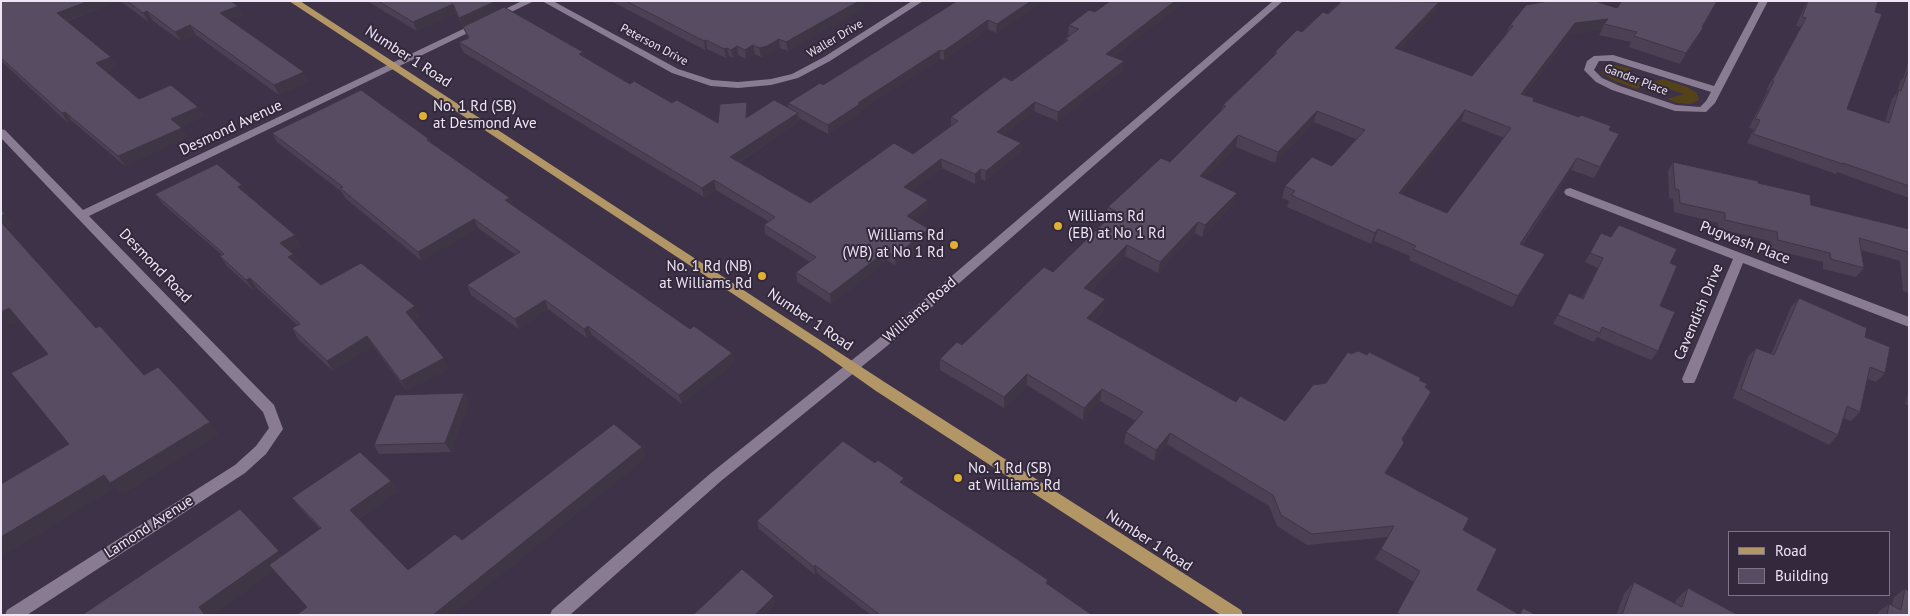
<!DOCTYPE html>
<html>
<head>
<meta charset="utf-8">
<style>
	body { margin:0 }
	#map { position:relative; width:1910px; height:616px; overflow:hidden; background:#3d3247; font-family:"PT Sans",sans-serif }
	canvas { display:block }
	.frame { position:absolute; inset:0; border:2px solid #ede6f4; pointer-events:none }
	.legend { position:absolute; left:1728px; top:531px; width:162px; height:65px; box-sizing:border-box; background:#33283c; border:1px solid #7d7486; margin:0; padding:6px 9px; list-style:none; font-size:15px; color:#ede6f4 }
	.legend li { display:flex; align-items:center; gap:10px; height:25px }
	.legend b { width:25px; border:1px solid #7d7486 }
</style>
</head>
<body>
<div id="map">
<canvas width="1910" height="616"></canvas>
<div class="frame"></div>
<ul class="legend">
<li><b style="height:6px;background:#b29666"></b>Road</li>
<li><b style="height:14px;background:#584c62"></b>Building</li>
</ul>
</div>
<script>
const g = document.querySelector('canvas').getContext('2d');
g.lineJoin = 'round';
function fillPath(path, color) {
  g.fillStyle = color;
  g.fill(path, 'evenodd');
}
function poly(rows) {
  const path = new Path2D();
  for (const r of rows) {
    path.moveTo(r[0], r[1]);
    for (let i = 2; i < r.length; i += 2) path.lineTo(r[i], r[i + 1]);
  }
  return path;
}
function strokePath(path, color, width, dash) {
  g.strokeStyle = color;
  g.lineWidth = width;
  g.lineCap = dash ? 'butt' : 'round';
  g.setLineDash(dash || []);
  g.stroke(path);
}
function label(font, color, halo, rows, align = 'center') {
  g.font = font + ' "PT Sans",sans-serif';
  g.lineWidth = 4;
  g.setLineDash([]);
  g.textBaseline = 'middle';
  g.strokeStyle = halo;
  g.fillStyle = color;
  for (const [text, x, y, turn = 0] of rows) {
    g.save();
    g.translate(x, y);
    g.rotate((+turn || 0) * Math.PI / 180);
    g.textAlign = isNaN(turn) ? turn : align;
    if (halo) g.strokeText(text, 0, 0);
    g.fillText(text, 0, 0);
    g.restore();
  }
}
const green = poly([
	[1610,64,1633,69,1617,74,1646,84,1663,79,1687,87,1697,93,1699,100,1690,104,1678,103,1667,99,1684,94,1654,84,1636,89,1615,81,1602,73,1603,67]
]);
const minor = poly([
	[522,1,534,1,89,216,274,405,283,429,266,454,245,473,27,615,5,615,7,610,235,465,256,446,269,428,263,412,1,138,1,129,5,130,83,210,522,1],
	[542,1,553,1,678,69,712,80,738,82,771,79,792,74,824,57,912,1,923,1,830,61,798,78,771,85,738,88,711,86,672,73,542,1],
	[1273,1,1283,1,887,346,721,481,570,615,550,615,552,610,711,473,877,340,1273,1],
	[1759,1,1768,1,1715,103,1706,112,1675,111,1612,90,1596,82,1584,70,1587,61,1594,56,1613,55,1714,86,1759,1],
	[1599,61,1612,61,1711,92,1706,101,1700,107,1676,105,1620,86,1602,78,1594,70,1599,61],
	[1570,188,1909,317,1909,327,1743,263,1696,379,1694,383,1684,383,1682,379,1733,259,1566,195,1564,192,1566,189,1570,188]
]);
const major = poly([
	[289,1,300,1,886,383,1241,610,1243,615,1221,615,876,391,818,350,289,1]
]);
const wall = poly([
	[1,1,118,1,67,21,117,66,106,71,139,99,198,107,204,116,180,127,188,137,125,166,72,121,68,123,1,61],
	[120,1,231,1,238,6,243,15,230,20,309,81,279,95,196,35,181,41,153,21,149,22],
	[367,1,493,1,497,10,583,52,584,57,630,84,718,123,748,111,748,117,788,108,788,103,823,85,957,1,1044,1,996,33,988,29,944,60,940,59,860,111,861,113,828,134,799,118,799,122,739,162,810,203,913,154,951,126,951,117,1012,81,1065,42,1065,39,1070,35,1068,35,1069,25,1095,12,1110,1,1185,1,1113,57,1124,61,1122,71,1057,121,1034,111,1004,135,1021,143,1020,152,985,181,981,179,975,184,942,168,912,191,928,200,928,210,914,220,929,229,929,239,895,265,887,260,831,304,797,282,796,272,810,262,765,234,764,225,768,221,716,190,704,197,463,52,459,42,468,38,463,27,456,13,417,31],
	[611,1,869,1,863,4,864,8,788,51,780,48,768,55,761,57,755,54,746,59,738,55,733,58,729,56,726,58,707,49,705,50],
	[1807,1,1878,1,1847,109,1885,122,1892,99,1897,93,1900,82,1904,77,1909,59,1909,198,1837,172,1836,174,1747,143,1754,129,1749,128,1768,90,1766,90,1801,27,1796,26],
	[1439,2,1435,12,1400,50,1472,76,1506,34,1510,25,1617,8,1703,28,1697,39,1680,64,1629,47,1631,42,1599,35,1602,30,1570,34,1524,95,1534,98,1533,101,1619,134,1594,178,1571,170,1522,245,1538,266,1512,307,1409,260,1410,256,1374,241,1371,244,1287,207,1289,201,1282,198,1285,186,1332,166,1356,139,1314,122,1275,163,1236,147,1205,178,1234,204,1202,237,1195,233,1158,273,1125,256,1091,291,1105,299,1104,310,1093,322,1236,402,1285,421,1420,380,1425,387,1426,403,1402,441,1404,443,1398,454,1386,473,1463,530,1477,590,1519,614,1523,608,1536,615,1396,615,1414,582,1375,559,1388,537,1307,545,1277,526,1269,506,1167,444,1154,461,1124,443,1126,432,1136,421,1100,401,1083,420,1027,385,1004,408,940,370,940,359,962,345,1053,272,1108,219,1107,218,1108,207,1170,162,1221,111,1223,105,1274,56,1275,52,1302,32,1328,14],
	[1461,121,1504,138,1447,213,1402,194],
	[272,133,429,139,431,143,510,198,513,206,690,329,732,353,735,362,682,404,592,335,587,338,548,309,519,329,471,295,467,285,516,255,478,228,422,261,345,198,342,192,277,142],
	[1673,162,1758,183,1811,205,1909,229,1909,293,1903,291,1900,261,1861,250,1864,268,1856,277,1823,269,1823,262,1771,249,1770,241,1719,229,1718,223,1674,212,1673,199,1669,198,1668,171],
	[242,185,249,195,248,196,295,235,301,246,290,252,293,254,300,264,298,265,321,285,420,317,413,321,449,368,407,391,373,346,333,371,298,339,292,328,297,325,257,288,253,290,227,266,220,256,222,255,163,204,155,194],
	[1601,233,1670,263,1660,306,1658,351,1651,360,1597,337,1594,342,1553,324,1569,293,1582,298,1598,268,1585,262],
	[1799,298,1865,337,1885,373,1876,382,1868,379,1860,412,1851,421,1843,418,1838,435,1829,445,1733,398,1748,357,1756,348,1771,354,1791,307],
	[1909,388,1909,406,1905,404],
	[464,393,469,402,451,452,379,454,374,445],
	[646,457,451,615,307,607,282,556,320,529,300,508,292,498,391,481,398,491,359,519,408,570,462,540],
	[904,485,1047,584,1092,615,871,615,817,573,815,575,759,529,757,521],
	[1634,582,1675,604,1676,600,1688,588,1738,615,1616,615,1624,594],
	[1905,589,1909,615,1878,615,1878,612,1889,604,1892,605,1894,597]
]);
const shadedWall = poly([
	[89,1,118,1,63,22,57,13],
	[859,1,869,1,863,4,864,8,788,51,786,42],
	[1031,1,1044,1,996,33,997,24],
	[1175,1,1185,1,1105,63,1106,54],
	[494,2,497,11,463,27,459,18],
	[1439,2,1435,12,1392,59,1395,48],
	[453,4,456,13,417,31,413,22],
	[238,6,243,15,225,22,220,13],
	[147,11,153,21,149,22,143,13],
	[1608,19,1604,24,1602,30,1570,34,1516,105,1521,94,1575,23],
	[988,20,988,29,944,60,944,51],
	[190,25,196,35,181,41,175,32],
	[1703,28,1697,39,1680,64,1686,53],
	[779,39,780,48,768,55,761,57,759,48],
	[706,40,707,49,705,50,704,41],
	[753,45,755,54,746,59,745,50],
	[737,46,738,55,733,58,731,50],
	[727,48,729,56,726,58,724,49],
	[940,50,940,59,860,111,861,113,828,134,828,125,858,103],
	[583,52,585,61,579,54],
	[111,57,117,66,103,72,96,63],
	[1124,61,1122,71,1057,121,1058,112],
	[304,72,309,81,279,95,274,85],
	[747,102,748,111,747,127,746,118],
	[1035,102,1034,111,997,141,997,132],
	[198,107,204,116,177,128,171,119],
	[1465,110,1461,121,1395,204,1399,193],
	[1317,111,1314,122,1275,163,1278,152],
	[65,112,72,121,68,123,62,113],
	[798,113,799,122,732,166,730,157],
	[182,128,188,137,125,166,118,156],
	[1238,135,1236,147,1197,187,1200,176],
	[1021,143,1020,152,985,181,986,171],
	[1577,158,1571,170,1514,255,1520,244],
	[941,159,942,168,904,197,904,187],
	[981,169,981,179,975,184,975,174],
	[714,180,716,190,704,197,702,188],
	[242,185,249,195,244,197,238,187],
	[1237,193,1234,204,1202,237,1205,225],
	[510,198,513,207,505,200],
	[928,200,928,210,907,226,907,216],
	[5,214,16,227,8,230,1,222,1,216],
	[474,219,478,228,422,261,418,252],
	[1198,222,1195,233,1158,273,1160,262],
	[929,229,929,239,895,265,895,256],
	[1378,229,1374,241,1371,244,1375,233],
	[295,235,301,246,287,254,280,243],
	[1127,245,1125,256,1083,299,1084,288],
	[886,251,887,260,831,304,830,294],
	[293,254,300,264,295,267,288,257],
	[1545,254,1538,266,1512,307,1518,296],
	[250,278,257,288,253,290,246,280],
	[1105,299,1104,310,1085,330,1087,318],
	[545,300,548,309,519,329,515,319],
	[415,306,420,317,411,322,406,312],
	[9,308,21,321,10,326,1,317,1,312],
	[588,326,592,335,587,338,584,329],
	[367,336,373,346,333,371,327,361],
	[732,353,735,362,682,404,679,395],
	[444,358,449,368,407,391,401,381],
	[1027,374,1027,385,1004,408,1004,397],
	[1102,389,1100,401,1083,420,1084,408],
	[1431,392,1426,403,1396,450,1402,439],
	[464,393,469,402,451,452,445,443],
	[210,422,220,434,122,495,115,488,1,558,1,537,104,475],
	[1170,433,1167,444,1154,461,1156,450],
	[1404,443,1398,454,1379,484,1385,473],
	[642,447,646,457,451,615,433,615],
	[904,478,904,486,900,482],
	[391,481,398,491,357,520,350,510],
	[279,551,288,562,213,615,205,615,199,607],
	[815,565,817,573,815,575,814,567],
	[774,596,776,604,766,615,755,615]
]);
const building = poly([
	[1,1,89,1,57,13,111,57,96,63,139,99,171,85,198,107,171,119,182,128,118,156,65,112,62,113,1,58,1,1],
	[127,1,231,1,238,6,220,13,304,72,274,85,190,25,175,32,147,11,143,13,127,1],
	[378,1,493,1,494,2,459,18,453,4,413,22,378,1],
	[626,1,859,1,786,42,779,39,767,46,759,48,753,45,745,50,737,46,731,50,727,48,724,49,706,40,704,41,626,1],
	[957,1,1031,1,997,24,988,20,944,51,940,50,858,103,860,104,828,125,788,103,820,83,823,85,957,1],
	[1110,1,1175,1,1106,54,1124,61,1058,112,1035,102,997,132,1021,143,986,171,981,169,975,174,941,159,904,187,928,200,907,216,929,229,895,256,886,251,830,294,796,272,816,257,764,225,775,217,714,180,702,188,459,42,469,38,463,27,504,7,583,52,579,54,630,84,634,81,672,103,677,100,718,123,720,104,747,102,746,118,774,100,798,113,730,157,810,203,894,143,913,154,958,121,951,117,1004,77,1012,81,1068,40,1065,39,1079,29,1069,25,1089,10,1095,12,1110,1],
	[1342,1,1439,2,1395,48,1472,76,1513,26,1510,25,1526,5,1549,1,1595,1,1617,8,1622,1,1717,1,1702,27,1703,28,1686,53,1634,36,1637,32,1604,24,1608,19,1575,23,1521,94,1534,98,1533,101,1579,117,1581,115,1611,126,1609,130,1619,134,1600,167,1577,158,1520,244,1545,254,1518,296,1413,249,1416,246,1378,229,1375,233,1291,195,1295,191,1285,186,1312,157,1332,166,1365,130,1317,111,1278,152,1238,135,1200,176,1237,193,1205,225,1198,222,1160,262,1127,245,1084,288,1105,299,1087,318,1236,402,1240,396,1285,421,1313,385,1326,383,1348,352,1351,354,1358,351,1367,355,1369,352,1421,378,1419,380,1427,384,1425,387,1431,392,1402,439,1404,443,1385,473,1469,518,1463,530,1497,549,1477,590,1520,615,1523,608,1536,615,1401,615,1397,613,1420,571,1381,549,1394,526,1312,534,1281,515,1273,495,1170,433,1156,450,1126,432,1143,412,1102,389,1084,408,1027,374,1004,397,940,359,957,342,962,345,1044,267,1053,272,1116,211,1108,207,1161,158,1170,162,1226,106,1223,105,1277,53,1275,52,1297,30,1302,32,1323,12,1328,14,1342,1],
	[1465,110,1511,128,1447,213,1399,193,1465,110],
	[1808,1,1878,1,1875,12,1882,14,1847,109,1889,123,1899,90,1901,91,1907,73,1909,74,1909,186,1843,163,1843,164,1753,134,1760,120,1755,119,1774,81,1772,81,1806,18,1802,17,1808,1],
	[361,90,429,139,427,140,510,198,505,200,690,329,694,326,732,353,679,395,588,326,584,329,545,300,515,319,467,285,520,252,474,219,418,252,340,188,343,187,272,133,361,90],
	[1673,162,1758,181,1758,183,1810,195,1811,205,1909,229,1909,256,1908,252,1859,238,1864,268,1831,259,1830,253,1778,240,1777,232,1725,220,1725,213,1680,203,1679,190,1675,189,1673,162],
	[217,164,242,185,238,187,295,235,280,243,293,254,288,257,321,285,361,263,415,306,406,312,444,358,401,381,367,336,327,361,292,328,300,324,250,278,246,280,220,256,224,254,155,194,217,164],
	[1,210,5,214,1,216,1,210],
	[1,222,96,328,100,326,144,375,158,367,210,422,110,483,104,475,1,537,1,484,69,444,11,373,48,354,9,308,1,312,1,222],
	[1619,225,1677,249,1670,263,1677,266,1660,306,1675,312,1658,351,1602,327,1600,333,1558,315,1569,293,1583,299,1603,258,1590,253,1601,233,1611,237,1619,225],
	[1799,298,1867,328,1865,337,1890,347,1885,373,1870,367,1860,412,1847,406,1838,435,1741,389,1756,348,1774,355,1799,298],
	[464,393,445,443,374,445,395,395,464,393],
	[614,424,642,447,433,615,297,615,307,607,269,565,321,528,292,498,360,452,391,481,350,510,408,570,455,534,462,540,614,424],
	[843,441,875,463,878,460,904,478,900,482,1014,557,1048,580,1046,583,1092,615,880,615,815,565,814,567,757,521,843,441],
	[240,509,279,551,199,607,205,615,82,615,240,509],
	[742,569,774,596,755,615,693,615,742,569],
	[1634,582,1682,607,1688,588,1738,615,1622,615,1634,582],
	[1905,589,1909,591,1909,615,1887,615,1889,604,1901,610,1905,589]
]);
const markers = [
	[423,116,5,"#deb133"],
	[1058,226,5,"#deb133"],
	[954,245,5,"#deb133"],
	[762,276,5,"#deb133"],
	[958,478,5,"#deb133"]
];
const farStreetnames = [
	["Waller Drive",835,39,-31],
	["Peterson Drive",654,45,28],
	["Gander Place",1636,80,21]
];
const streetNames = [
	["Number 1 Road",408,57,33],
	["Desmond Avenue",231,128,-25],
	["Pugwash Place",1745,243,21],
	["Desmond Road",155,266,46],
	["Williams Road",920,310,-41],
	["Cavendish Drive",1699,312,-67],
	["Number 1 Road",810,320,34],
	["Lamond Avenue",149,527,-33],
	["Number 1 Road",1149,541,33]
];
const poiNames = [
	["No. 1 Rd (SB)",433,107],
	["at Desmond Ave",433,124],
	["Williams Rd",1068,217],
	["(EB) at No 1 Rd",1068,234],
	["Williams Rd",944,236,"right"],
	["(WB) at No 1 Rd",944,253,"right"],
	["No. 1 Rd (NB)",752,267,"right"],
	["at Williams Rd",752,284,"right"],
	["No. 1 Rd (SB)",968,469],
	["at Williams Rd",968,486]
];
fillPath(green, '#544319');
fillPath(minor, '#887b92');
fillPath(major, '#b29666');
fillPath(wall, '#4c4154');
fillPath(shadedWall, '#3e3545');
fillPath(building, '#584c62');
strokePath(building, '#3e3545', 1);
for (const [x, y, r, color] of markers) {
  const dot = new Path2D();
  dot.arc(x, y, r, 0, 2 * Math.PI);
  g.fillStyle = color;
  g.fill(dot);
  strokePath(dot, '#33283c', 2);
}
label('12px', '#ede6f4', '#33283c', farStreetnames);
label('15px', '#ede6f4', '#33283c', streetNames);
label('15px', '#ede6f4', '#33283c', poiNames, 'left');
</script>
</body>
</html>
